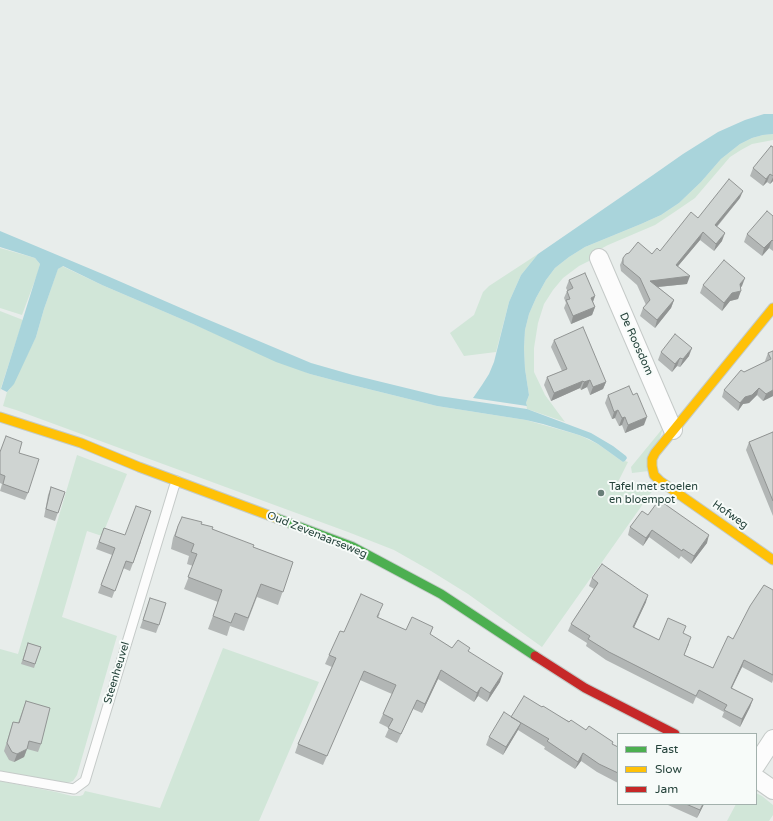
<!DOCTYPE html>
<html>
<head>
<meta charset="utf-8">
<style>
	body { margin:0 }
	#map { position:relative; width:773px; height:821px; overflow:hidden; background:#e8edeb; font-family:"Varela Round",sans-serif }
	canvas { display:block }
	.legend { position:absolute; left:617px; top:733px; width:140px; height:72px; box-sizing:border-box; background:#f7fbf9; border:1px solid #a3b1ad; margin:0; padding:5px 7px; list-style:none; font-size:12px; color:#24423a }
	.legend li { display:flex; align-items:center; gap:8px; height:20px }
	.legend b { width:20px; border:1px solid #a3b1ad }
</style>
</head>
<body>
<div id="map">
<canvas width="773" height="821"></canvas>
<ul class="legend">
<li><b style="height:5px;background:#4caf50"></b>Fast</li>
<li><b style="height:5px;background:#ffc107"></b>Slow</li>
<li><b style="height:5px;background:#c62828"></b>Jam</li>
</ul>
</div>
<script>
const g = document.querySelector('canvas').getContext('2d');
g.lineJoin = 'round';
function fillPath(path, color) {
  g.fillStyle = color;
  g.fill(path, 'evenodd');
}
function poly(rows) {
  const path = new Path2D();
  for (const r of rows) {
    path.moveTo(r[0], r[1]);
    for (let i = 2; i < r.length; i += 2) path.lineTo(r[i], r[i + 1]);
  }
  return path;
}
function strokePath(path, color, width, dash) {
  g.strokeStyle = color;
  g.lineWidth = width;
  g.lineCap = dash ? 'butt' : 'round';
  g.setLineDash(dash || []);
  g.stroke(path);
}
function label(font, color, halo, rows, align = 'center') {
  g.font = font + ' "Varela Round",sans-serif';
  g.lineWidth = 4;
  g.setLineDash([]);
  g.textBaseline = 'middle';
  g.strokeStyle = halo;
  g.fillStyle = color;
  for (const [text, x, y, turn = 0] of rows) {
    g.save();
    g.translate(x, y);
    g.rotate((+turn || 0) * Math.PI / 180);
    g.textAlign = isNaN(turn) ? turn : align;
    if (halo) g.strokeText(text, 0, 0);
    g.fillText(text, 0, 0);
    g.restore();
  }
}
const green = poly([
	[773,134,773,140,752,144,741,150,730,157,695,198,676,211,655,225,608,245,593,253,595,258,579,266,563,278,553,290,544,304,538,323,534,348,534,372,545,395,565,422,527,409,526,403,529,395,525,369,524,348,525,330,529,314,536,298,546,280,555,268,569,257,585,247,641,224,661,215,679,203,701,182,721,159,740,144,752,138,763,135],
	[0,248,35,258,40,264,37,275,22,315,0,308],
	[538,254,521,275,509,302,496,352,464,356,450,333,474,315,483,292,489,286],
	[62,266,102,285,310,374,344,383,437,406,526,420,579,435,598,444,623,462,625,461,628,462,615,488,624,484,651,482,657,486,650,494,542,647,468,594,431,571,394,550,348,532,16,410,3,406,7,392,10,389,36,337,44,309,57,271,58,269],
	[0,311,23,320,0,391],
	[663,428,649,471,632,473,631,467],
	[77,455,127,474,102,536,87,531,62,617,117,636,77,775,73,781,67,783,0,772,0,649,18,654],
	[223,648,319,682,259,821,0,821,0,781,56,792,72,796,80,796,83,795,85,791,160,808],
	[756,793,762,796,773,805,773,815,769,821,727,821,736,804,756,804]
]);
const water = poly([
	[764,114,773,114,773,134,763,135,752,138,740,144,721,159,701,182,679,203,661,215,641,224,585,247,569,257,555,268,546,280,536,298,529,314,525,330,524,348,525,369,529,395,526,403,527,406,473,398,482,385,489,374,494,362,509,302,521,275,538,254,653,175,683,154,718,132,745,120],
	[0,231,105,275,197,315,311,363,353,375,439,396,527,409,591,433,613,446,626,456,627,458,625,461,623,462,598,444,589,439,579,435,543,424,526,420,437,406,344,383,310,374,276,362,193,324,102,285,63,266,58,269,44,309,36,337,14,384,7,392,1,389,40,264,35,258,0,247]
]);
const lane = poly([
	[0,776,74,789,85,781,174,487,177,481]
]);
const street = poly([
	[599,258,673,430],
	[756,765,773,739],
	[756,778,773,790]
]);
const fast = poly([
	[276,518,353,547,441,594,535,656]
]);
const slow = poly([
	[773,308,655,453,652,459,652,466,654,475,660,481,773,560],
	[0,417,81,443,139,467,276,518]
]);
const jam = poly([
	[535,656,585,688,675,734]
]);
const wall = poly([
	[773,147,773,181,770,184,767,182,763,186,750,176,753,168],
	[740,198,717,227,722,241,714,251,700,240,678,266,687,284,658,287,674,300,671,308,655,328,640,316,643,308,646,305,637,285,621,271,620,265,623,258,652,254,660,251],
	[773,216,773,251,769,248,762,256,744,242,747,234],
	[569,280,595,296,593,302,595,307,592,315,571,324,564,308,566,303,564,298,567,291,567,290,566,288],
	[703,285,742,286,741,287,738,299,730,301,722,311,700,293],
	[554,340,606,382,603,389,590,395,587,387,581,390,580,388,551,401,544,385,547,377,562,371,551,347],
	[773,351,773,396,763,401,757,395,749,403,743,404,738,411,722,397,724,390,744,372,766,362,765,361,768,353],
	[661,352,689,356,680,367,677,366,672,372,658,360],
	[608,395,644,425,625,433,622,425,619,426,615,418,612,419,605,403],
	[773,432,773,516,746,450,749,442],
	[0,452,19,453,28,493,25,500,0,491,2,484,0,483],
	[51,487,65,492,55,521,44,517,48,495],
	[648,515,707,543,691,564,681,556,679,559,649,537,643,546,628,535,630,527],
	[201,524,212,529,253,547,293,562,278,605,257,597,244,631,230,626,227,636,208,629,218,602,184,589,193,566,187,564,189,556,171,549,173,538,178,526],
	[104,528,141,542,130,571,123,568,112,598,98,593,112,555,96,549],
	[592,578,646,602,634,627,659,640,683,633,689,644,684,655,713,668,733,639,773,590,773,680,772,683,742,667,732,688,753,699,750,707,740,727,722,717,724,712,696,697,693,704,606,660,586,646,587,643,568,631,571,624,594,589,589,586],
	[150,598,159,625,156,633,140,628],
	[380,613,378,618,406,630,433,627,430,635,452,648,469,652,500,682,487,702,478,696,474,702,438,679,422,713,413,709,397,743,385,737,389,728,379,723,383,714,392,694,360,680,323,765,295,753,298,744,332,667,325,664,329,655,344,632],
	[28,643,41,647,34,668,21,664],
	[26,701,41,744,38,752,27,749,24,757,14,762,9,760,4,751,13,722,18,723],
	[542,707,618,747,618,783,597,772,581,761,575,769,544,749,545,747,518,730,503,755,486,745,489,737,511,717],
	[668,804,704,804,697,818,668,805]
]);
const shadedWall = poly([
	[770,174,767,182,763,186,766,179],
	[773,177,773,181,770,184],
	[743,191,740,198,712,232,715,225],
	[703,232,700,240,673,272,676,265],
	[725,233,722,241,714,251,716,244],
	[772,240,769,248,762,256,764,248],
	[690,276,687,284,647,288,650,281],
	[745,278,742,286,737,291,740,284],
	[741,291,738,299,730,301,722,311,724,303,732,293],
	[595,296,592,304,591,298],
	[674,300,671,308,655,328,657,320],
	[595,307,592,315,571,324,573,316],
	[692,348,689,356,680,367,683,359],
	[680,358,677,366,672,372,675,364],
	[590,380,587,387,581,390,584,382],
	[583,381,580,388,551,401,554,393],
	[606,382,603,389,590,395,593,387],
	[759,388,757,395,749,403,743,404,738,411,740,403,745,397],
	[773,390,773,396,763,401,766,394],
	[618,410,615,418,612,419,614,412],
	[625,417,622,425,619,426,622,418],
	[647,417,644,425,625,433,628,425],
	[652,530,649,537,643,546,646,538],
	[709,535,707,543,691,564,694,556],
	[648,595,646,602,631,634,633,627],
	[744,660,742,667,728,695,731,688],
	[441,670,438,679,422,713,425,704],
	[503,673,500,682,487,702,490,693],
	[481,687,478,696,474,702,477,693],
	[753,699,750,707,740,727,742,719],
	[521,723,518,730,503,755,506,747],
	[27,749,24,757,14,762,17,754],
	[583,753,581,761,575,769,578,762],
	[703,804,704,804,697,818,700,810]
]);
const building = poly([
	[771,146,773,147,773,176,770,174,766,179,753,168,771,146],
	[729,179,743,191,715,225,725,233,716,244,703,232,676,265,690,276,650,281,674,300,657,320,643,308,650,300,640,278,623,264,623,258,626,254,629,253,638,242,652,254,657,248,660,251,691,212,698,218,729,179],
	[767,211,773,216,773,241,772,240,764,248,747,234,767,211],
	[724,260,745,278,740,284,741,291,732,293,724,303,703,285,724,260],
	[585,273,595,296,591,298,595,307,573,316,566,300,570,299,567,291,573,288,569,280,585,273],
	[583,327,606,382,593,387,590,380,584,382,583,381,554,393,547,377,567,369,554,340,583,327],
	[675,334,692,348,683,359,680,358,675,364,661,352,675,334],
	[773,351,773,390,766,394,759,388,752,395,745,397,740,403,724,390,741,370,744,372,771,359,768,353,773,351],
	[629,386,633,395,637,393,647,417,628,425,625,417,622,418,618,410,614,412,608,395,629,386],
	[773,432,773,501,749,442,773,432],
	[6,436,22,442,19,453,39,459,28,493,3,484,5,476,0,474,0,452,6,436],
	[51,487,65,492,58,513,46,509,51,487],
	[659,500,709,535,694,556,683,549,682,551,652,530,646,538,630,527,642,511,648,515,659,500],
	[136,506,151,511,133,563,126,561,115,591,101,585,115,548,99,542,104,528,125,535,136,506],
	[182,517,202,522,201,524,213,527,212,529,254,545,253,547,293,562,283,592,261,584,248,618,235,613,231,623,213,616,222,590,188,577,197,554,191,552,194,544,175,536,178,526,182,517],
	[602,564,641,591,648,595,633,627,659,640,668,618,686,626,683,633,691,637,684,655,713,668,728,636,733,639,750,606,764,585,773,590,773,675,744,660,731,688,753,699,742,719,724,710,727,705,699,690,696,696,609,652,588,639,590,636,571,624,598,583,592,578,602,564],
	[361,594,383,604,377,617,406,630,412,617,433,627,430,634,452,648,458,640,470,648,468,651,503,673,490,693,481,687,477,693,441,670,425,704,417,700,401,734,388,728,393,719,383,714,396,685,364,671,327,756,298,744,336,658,329,655,340,631,344,632,361,594],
	[150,598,166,603,159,625,143,620,150,598],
	[28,643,41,647,35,664,23,660,28,643],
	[524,696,542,707,543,706,569,722,571,720,586,730,589,726,613,742,612,744,618,747,618,773,599,764,583,753,578,762,547,741,549,739,511,717,524,696],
	[26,701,50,708,41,744,29,741,27,749,17,754,12,752,7,743,13,722,19,723,26,701],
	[504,712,521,723,506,747,489,737,504,712],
	[686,804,703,804,700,810,686,804]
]);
const markers = [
	[601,493,4,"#697e78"]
];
const streetNames = [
	["De Roosdom",636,344,66],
	["Hofweg",730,515,35],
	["Oud Zevenaarseweg",317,535,22],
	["Steenheuvel",117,673,-73]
];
const poiNames = [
	["Tafel met stoelen",609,487],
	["en bloempot",609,500]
];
fillPath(green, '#d1e6d8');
fillPath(water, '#a9d4db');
strokePath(lane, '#c5cac8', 11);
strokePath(street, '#c5cac8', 20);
strokePath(fast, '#c3cbc8', 11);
strokePath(slow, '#c3cbc8', 11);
strokePath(jam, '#c3cbc8', 11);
strokePath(lane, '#fcfcfc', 9);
strokePath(street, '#fcfcfc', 18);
strokePath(fast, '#4caf50', 9);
strokePath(slow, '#ffc107', 9);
strokePath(jam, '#c62828', 9);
fillPath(wall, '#b2b6b5');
fillPath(shadedWall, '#919493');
fillPath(building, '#cfd4d2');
strokePath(building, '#919493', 1);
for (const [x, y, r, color] of markers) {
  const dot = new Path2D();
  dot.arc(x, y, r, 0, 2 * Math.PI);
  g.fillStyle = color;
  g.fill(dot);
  strokePath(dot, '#f7fbf9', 1.5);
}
label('11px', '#24423a', '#f7fbf9', streetNames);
label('11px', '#24423a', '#f7fbf9', poiNames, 'left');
</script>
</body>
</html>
